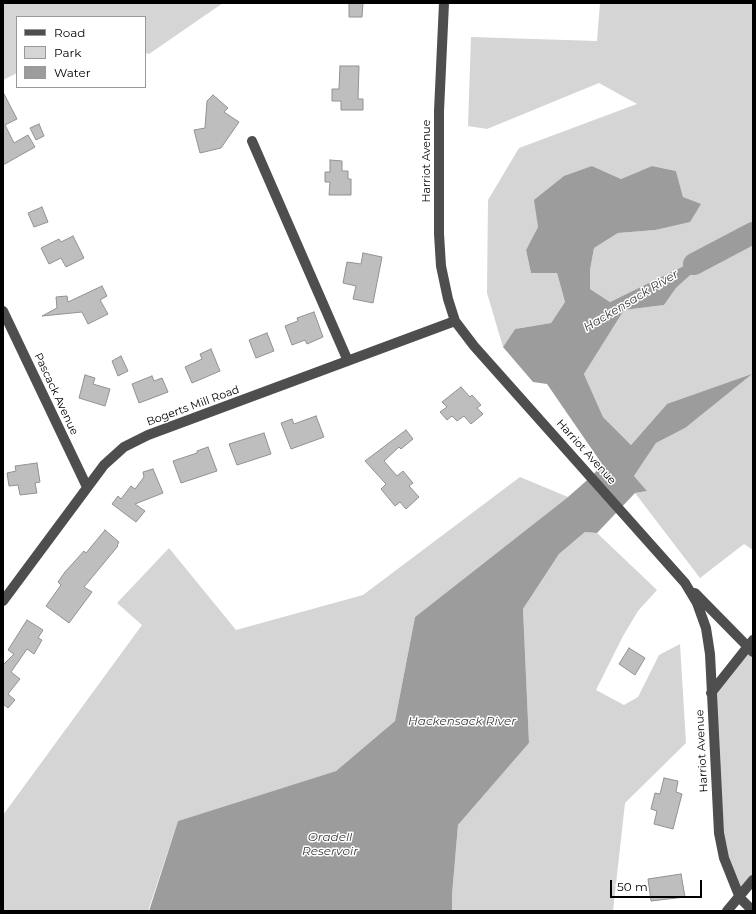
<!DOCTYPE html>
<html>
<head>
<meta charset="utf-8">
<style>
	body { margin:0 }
	#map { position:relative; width:756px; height:914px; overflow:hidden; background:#fff; font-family:Montserrat,sans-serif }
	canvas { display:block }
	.frame { position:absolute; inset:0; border:4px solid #000; pointer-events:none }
	.legend { position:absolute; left:16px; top:16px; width:130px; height:72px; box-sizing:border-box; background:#fff; border:1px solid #999; margin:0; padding:5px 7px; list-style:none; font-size:12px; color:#000 }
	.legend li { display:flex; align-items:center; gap:8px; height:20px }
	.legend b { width:20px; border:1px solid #999 }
	.scale { position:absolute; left:610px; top:880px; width:92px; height:18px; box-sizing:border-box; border:2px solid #000; border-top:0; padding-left:5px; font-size:12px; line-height:14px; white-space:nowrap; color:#000; -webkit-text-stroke:3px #fff; paint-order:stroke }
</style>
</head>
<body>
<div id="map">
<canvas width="756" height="914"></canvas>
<div class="frame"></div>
<ul class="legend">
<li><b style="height:5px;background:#4e4e4e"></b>Road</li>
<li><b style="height:11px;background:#d5d5d5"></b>Park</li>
<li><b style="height:11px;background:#9c9c9c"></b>Water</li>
</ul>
<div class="scale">50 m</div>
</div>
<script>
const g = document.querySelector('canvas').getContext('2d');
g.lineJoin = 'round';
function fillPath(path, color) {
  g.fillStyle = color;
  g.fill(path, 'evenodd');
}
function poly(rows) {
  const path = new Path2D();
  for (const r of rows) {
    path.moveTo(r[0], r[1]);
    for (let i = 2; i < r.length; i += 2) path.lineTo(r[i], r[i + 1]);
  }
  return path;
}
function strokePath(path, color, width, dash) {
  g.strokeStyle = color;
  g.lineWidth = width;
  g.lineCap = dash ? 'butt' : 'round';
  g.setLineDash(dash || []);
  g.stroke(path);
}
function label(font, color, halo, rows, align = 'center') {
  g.font = font + ' Montserrat,sans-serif';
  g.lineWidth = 3;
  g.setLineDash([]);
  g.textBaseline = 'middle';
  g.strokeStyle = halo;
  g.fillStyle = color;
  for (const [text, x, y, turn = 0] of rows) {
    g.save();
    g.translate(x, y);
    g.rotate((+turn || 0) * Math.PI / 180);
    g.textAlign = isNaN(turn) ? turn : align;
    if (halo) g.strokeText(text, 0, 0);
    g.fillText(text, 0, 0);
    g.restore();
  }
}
const green = poly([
	[3,3,223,3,149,54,145,53,145,17,17,17,17,73,3,80],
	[600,3,753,3,753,550,744,544,700,578,635,493,647,491,634,476,656,443,685,428,667,404,631,445,603,417,584,374,624,310,664,305,676,288,718,250,610,302,590,289,590,270,594,248,618,233,655,230,683,197,676,171,652,166,621,179,592,166,535,200,538,227,526,250,531,273,557,273,565,302,551,323,515,329,503,347,487,293,488,200,519,148,637,104,599,83,487,129,468,126,471,37,597,41],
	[520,477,568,497,415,617,395,721,336,771,178,821,148,911,3,911,3,815,142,625,117,603,169,548,236,630,363,595],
	[585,532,597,533,657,590,638,611,623,636,596,690,624,705,638,697,659,655,680,644,686,743,625,803,613,911,452,911,452,895,458,825,529,743,523,609,559,554],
	[748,647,753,652,753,880,740,898,724,858,711,693]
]);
const water = poly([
	[592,166,621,179,652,166,676,171,683,197,701,204,690,222,655,230,618,233,594,248,590,270,590,289,610,302,719,249,676,288,664,305,624,310,584,374,603,417,631,445,667,404,752,374,685,428,656,443,634,476,647,491,635,493,597,533,585,532,559,554,523,609,529,743,458,825,452,895,452,911,149,911,178,821,336,771,395,721,415,617,568,497,593,475,602,464,547,384,533,382,503,347,515,329,551,323,565,302,557,273,531,273,526,250,538,227,534,200,564,176]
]);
const river = poly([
	[694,264,753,233]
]);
const building = poly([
	[349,3,363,3,362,17,349,17,349,3],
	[340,66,359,66,358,99,363,99,363,110,341,110,341,101,332,101,332,89,339,89,340,66],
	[3,92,17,119,5,125,14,143,28,135,35,147,3,165,3,92],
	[213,95,228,108,224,112,239,122,221,148,200,153,194,130,205,128,207,101,213,95],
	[39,124,44,136,36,140,30,128,39,124],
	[330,160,342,161,342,171,348,171,348,179,351,179,351,195,329,195,330,182,325,182,325,172,330,172,330,160],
	[42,207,48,222,34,227,28,213,42,207],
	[73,236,84,258,66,267,61,258,49,264,41,248,59,239,61,242,73,236],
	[363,253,382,257,373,303,353,299,356,286,343,283,347,262,361,264,363,253],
	[102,286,107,296,100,300,108,314,88,324,82,312,42,316,57,308,56,297,67,296,68,302,102,286],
	[314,312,323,337,307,344,305,340,292,345,285,326,298,321,297,318,314,312],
	[267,333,274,351,256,358,249,340,267,333],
	[211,349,220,371,192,383,185,367,202,359,200,354,211,349],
	[121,356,128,371,118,376,112,361,121,356],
	[85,375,95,378,93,384,110,389,105,406,79,398,85,375],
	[152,376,154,381,162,378,168,392,139,403,132,384,152,376],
	[461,387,470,397,472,395,481,405,477,408,483,414,471,424,464,416,457,421,452,416,447,420,440,412,447,407,442,402,461,387],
	[316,416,324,437,291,449,281,423,292,419,294,424,316,416],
	[406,430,413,439,401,449,399,447,384,461,397,476,403,471,413,483,409,486,419,497,406,509,400,502,395,506,381,489,386,484,365,461,406,430],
	[264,433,271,454,237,465,229,444,264,433],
	[208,447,217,471,181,483,173,461,197,453,197,451,208,447],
	[37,463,40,482,35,483,37,493,20,495,18,485,9,486,7,473,16,471,15,466,37,463],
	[153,469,163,493,135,504,145,511,136,522,112,504,118,496,121,499,131,486,135,489,144,477,143,472,153,469],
	[105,530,119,542,117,545,118,546,84,587,92,592,69,623,46,606,61,585,58,582,65,572,84,551,86,553,105,530],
	[27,620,43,630,38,638,42,640,34,654,27,649,11,672,20,679,8,694,15,700,8,708,3,704,3,665,14,654,8,650,27,620],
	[629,648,645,658,635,675,619,664,629,648],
	[664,778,678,781,676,792,682,794,673,829,654,824,657,811,651,809,655,793,660,794,664,778],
	[681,874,685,897,651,901,648,879,681,874]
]);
const minor = poly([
	[444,3,439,111,439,234,441,266,448,299,455,321,474,346,685,583,697,603,706,628,710,654,719,833,724,858,740,898,753,911],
	[252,141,348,361],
	[3,311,87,487],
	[695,593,753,652],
	[3,601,104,465,124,447,148,435,455,321],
	[711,693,753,640],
	[727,911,753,880]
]);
const streetNames = [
	["Harriot Avenue",427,161,-90],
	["Pascack Avenue",56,394,65],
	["Bogerts Mill Road",193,406,-20],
	["Harriot Avenue",586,452,48],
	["Harriot Avenue",702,751,-93]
];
const waterNames = [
	["Hackensack River",631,301,-31],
	["Hackensack River",462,721],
	["Oradell",330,837],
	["Reservoir",330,851]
];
fillPath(green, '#d5d5d5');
fillPath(water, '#9c9c9c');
strokePath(river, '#9c9c9c', 22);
fillPath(building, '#bebebe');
strokePath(building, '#929292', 1);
strokePath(minor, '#4e4e4e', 10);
label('11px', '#000', '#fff', streetNames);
label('italic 12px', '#3d3d3d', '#fff', waterNames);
</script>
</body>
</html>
